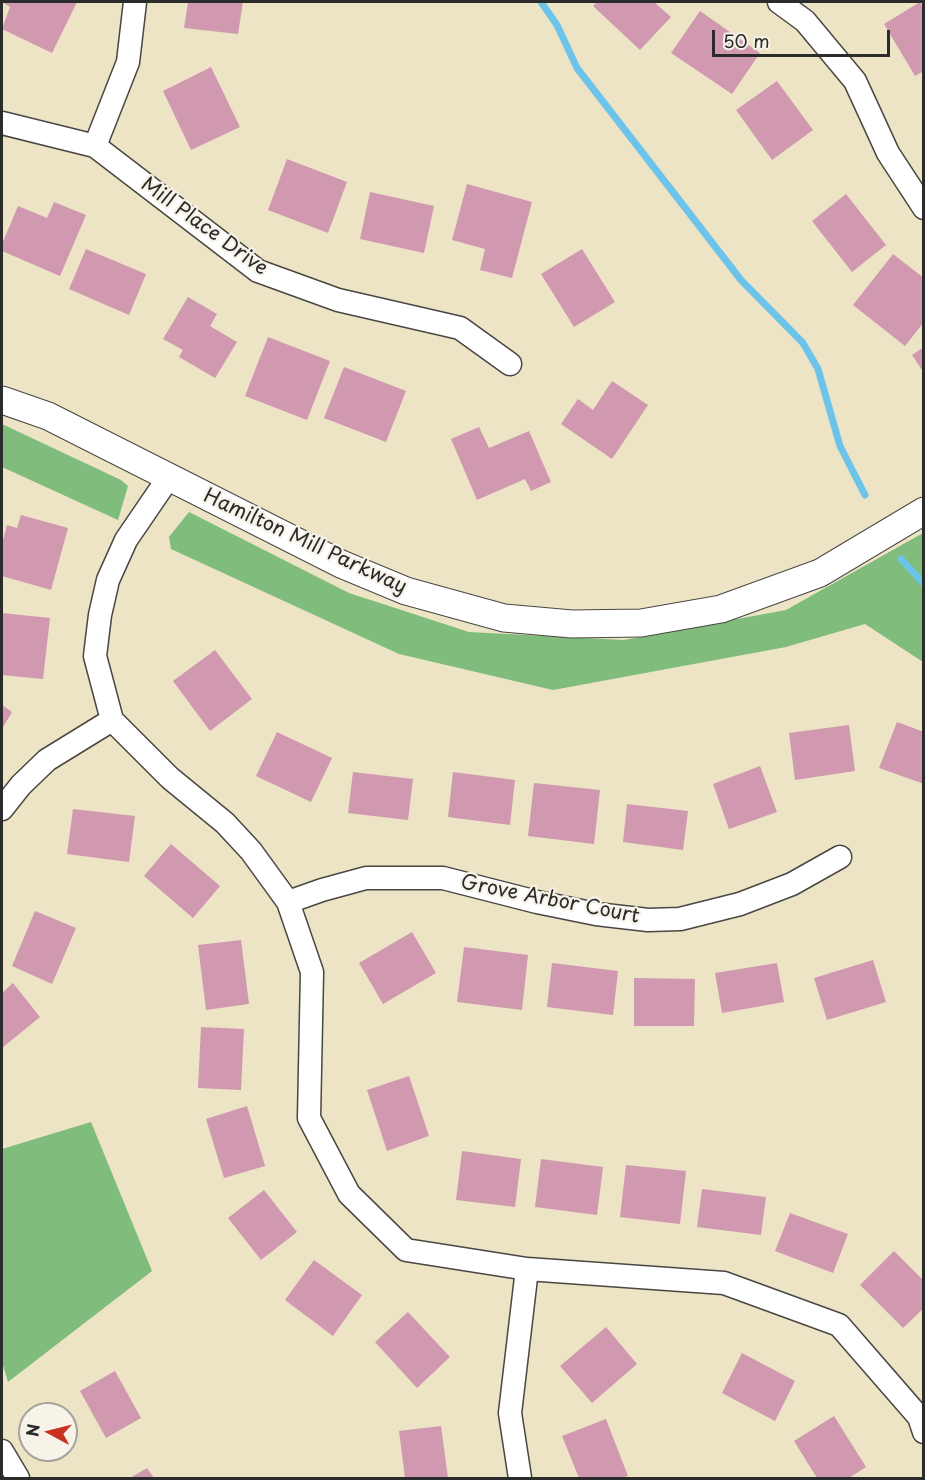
<!DOCTYPE html>
<html>
<head>
<meta charset="utf-8">
<style>
	body { margin:0 }
	#map { position:relative; width:925px; height:1480px; overflow:hidden; background:#ede3c5; font-family:"Playpen Sans",sans-serif }
	canvas { display:block }
	.frame { position:absolute; inset:0; border:3px solid #2b2b2b; pointer-events:none }
	.north { position:absolute; left:18px; top:1402px; width:60px; height:60px; box-sizing:border-box; background:#f7f3e8; border:2px solid #a5a39c; border-radius:50%; rotate:277deg; font-size:16px; font-weight:700; line-height:24px; text-align:center; color:#2b2b2b }
	.north::after { content:''; display:block; margin:auto; width:21px; height:27px; background:#c8321e; clip-path:polygon(50% 0,100% 100%,50% 72%,0 100%) }
	.scale { position:absolute; left:712px; top:30px; width:178px; height:27px; box-sizing:border-box; border:3px solid #2b2b2b; border-top:0; padding-left:8px; font-size:18px; line-height:21px; white-space:nowrap; color:#2b2b2b; -webkit-text-stroke:4px #f7f3e8; paint-order:stroke }
</style>
</head>
<body>
<div id="map">
<canvas width="925" height="1480"></canvas>
<div class="frame"></div>
<div class="north">N</div>
<div class="scale">50 m</div>
</div>
<script>
const g = document.querySelector('canvas').getContext('2d');
g.lineJoin = 'round';
function fillPath(path, color) {
  g.fillStyle = color;
  g.fill(path, 'evenodd');
}
function poly(rows) {
  const path = new Path2D();
  for (const r of rows) {
    path.moveTo(r[0], r[1]);
    for (let i = 2; i < r.length; i += 2) path.lineTo(r[i], r[i + 1]);
  }
  return path;
}
function strokePath(path, color, width, dash) {
  g.strokeStyle = color;
  g.lineWidth = width;
  g.lineCap = dash ? 'butt' : 'round';
  g.setLineDash(dash || []);
  g.stroke(path);
}
function label(font, color, halo, rows, align = 'center') {
  g.font = font + ' "Playpen Sans",sans-serif';
  g.lineWidth = 4.5;
  g.setLineDash([]);
  g.textBaseline = 'middle';
  g.strokeStyle = halo;
  g.fillStyle = color;
  for (const [text, x, y, turn = 0] of rows) {
    g.save();
    g.translate(x, y);
    g.rotate((+turn || 0) * Math.PI / 180);
    g.textAlign = isNaN(turn) ? turn : align;
    if (halo) g.strokeText(text, 0, 0);
    g.fillText(text, 0, 0);
    g.restore();
  }
}
const forest = poly([
	[2,424,121,480,128,486,118,520,2,467],
	[189,512,349,593,469,632,624,640,786,610,923,533,923,662,865,624,786,647,553,690,399,654,171,549,169,537],
	[91,1122,152,1271,8,1382,2,1362,2,1149]
]);
const stream = poly([
	[541,2,557,25,577,68,741,280,803,343,818,369,840,446,865,495],
	[901,559,924,584]
]);
const building = poly([
	[2,2,77,2,52,53,2,29,10,7],
	[188,2,243,2,238,34,184,28],
	[597,2,654,2,671,17,640,50,593,6],
	[920,2,924,9,924,71,915,76,884,24],
	[700,11,760,53,732,94,671,53],
	[211,67,240,127,191,150,163,91],
	[777,81,813,130,772,160,736,110],
	[287,159,347,182,328,233,268,210],
	[467,184,532,202,512,278,480,270,485,249,452,240],
	[370,192,434,206,424,253,360,239],
	[846,194,886,245,852,272,812,221],
	[54,202,86,215,60,276,2,251,2,244,18,206,47,218],
	[86,249,146,274,129,315,69,289],
	[582,249,615,302,574,327,541,274],
	[893,254,924,278,924,322,905,346,853,305],
	[188,297,217,314,210,326,237,342,215,378,179,357,183,350,163,339],
	[268,337,330,361,307,420,245,396],
	[924,347,924,373,912,355],
	[344,367,406,391,386,442,324,418],
	[612,381,648,405,612,459,561,424,578,399,593,410],
	[479,427,489,448,529,431,551,482,531,491,525,479,477,500,451,439],
	[21,515,68,528,51,590,2,576,2,544,7,525,17,528],
	[2,613,50,618,43,679,2,675],
	[215,650,252,699,210,731,173,681],
	[2,705,12,712,2,729],
	[897,722,924,732,924,784,879,768],
	[849,725,855,771,795,780,789,733],
	[277,732,332,758,311,802,256,776],
	[760,766,777,812,729,829,713,784],
	[353,772,413,779,408,820,348,813],
	[453,772,515,780,510,825,448,817],
	[534,783,600,790,594,844,528,836],
	[627,804,688,811,683,850,623,842],
	[73,809,135,816,129,862,67,854],
	[171,844,220,886,193,918,144,876],
	[35,911,76,928,52,984,12,966],
	[412,932,436,973,383,1004,359,963],
	[241,940,249,1004,206,1010,198,945],
	[464,947,528,955,522,1010,457,1002],
	[873,960,886,1002,827,1020,814,978],
	[552,963,618,971,613,1015,547,1007],
	[777,963,784,1002,722,1013,715,973],
	[634,978,695,979,694,1026,634,1026],
	[13,983,40,1017,2,1048,2,993],
	[201,1027,244,1029,241,1090,198,1088],
	[409,1076,429,1136,387,1151,367,1090],
	[247,1106,265,1166,224,1178,206,1119],
	[462,1151,521,1159,515,1207,456,1200],
	[541,1159,603,1167,597,1215,535,1207],
	[626,1165,686,1171,680,1224,620,1217],
	[702,1189,766,1197,761,1235,697,1227],
	[264,1190,297,1232,261,1260,228,1218],
	[790,1213,848,1234,833,1273,775,1251],
	[894,1251,924,1281,924,1308,903,1328,860,1285],
	[314,1260,362,1295,333,1336,285,1300],
	[408,1312,450,1357,417,1388,375,1342],
	[606,1327,637,1364,592,1403,560,1366],
	[742,1353,795,1381,775,1421,722,1393],
	[115,1371,141,1418,106,1438,80,1391],
	[834,1416,866,1467,849,1478,817,1478,794,1441],
	[606,1419,628,1476,621,1478,579,1478,562,1436],
	[441,1426,448,1478,405,1478,399,1431],
	[147,1468,154,1478,130,1478]
]);
const minor = poly([
	[779,2,805,21,855,81,888,153,924,208],
	[2,123,95,146,258,271,338,300,460,328,510,364],
	[95,146,128,62,135,2],
	[169,477,126,540,108,580,100,615,95,656,112,720,170,778,225,823,251,851,288,902,312,972,309,1118,349,1194,406,1250,527,1269,724,1283,839,1325,919,1417,924,1432],
	[2,809,21,785,47,760,112,720],
	[288,902,322,890,366,878,443,878,537,902,596,914,648,920,680,919,740,904,792,884,840,857],
	[2,1451,18,1478],
	[520,1478,510,1413,527,1269]
]);
const tertiary = poly([
	[2,400,48,416,341,564,406,591,504,618,572,624,641,623,721,609,820,573,924,511]
]);
const streetNames = [
	["Mill Place Drive",204,227,36],
	["Hamilton Mill Parkway",305,542,25],
	["Grove Arbor Court",550,900,11]
];
fillPath(forest, '#80bc7b');
strokePath(stream, '#6dc4ea', 7);
fillPath(building, '#d099b0');
strokePath(minor, '#484742', 25);
strokePath(tertiary, '#484742', 29);
strokePath(minor, '#fff', 22);
strokePath(tertiary, '#fff', 27);
label('20px', '#2b2b2b', '#f7f3e8', streetNames);
</script>
</body>
</html>
